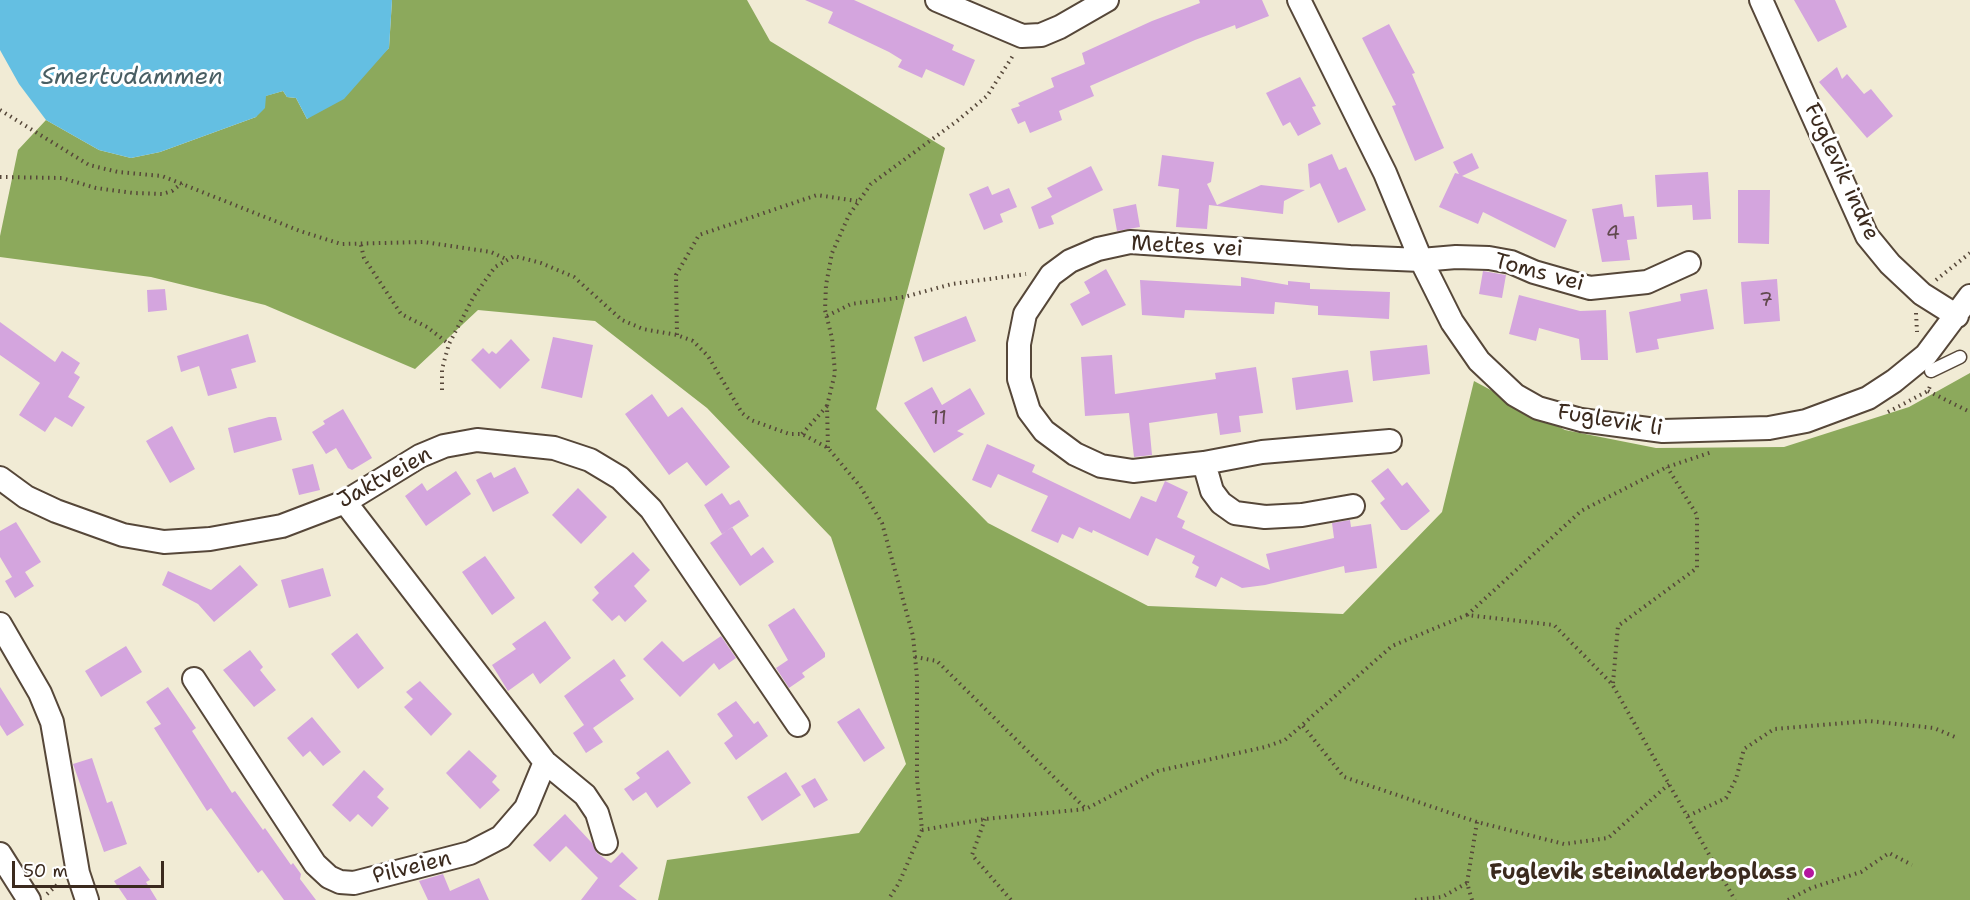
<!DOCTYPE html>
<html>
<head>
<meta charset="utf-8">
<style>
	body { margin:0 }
	#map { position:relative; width:1970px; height:900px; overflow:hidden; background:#f1ebd5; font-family:"Shantell Sans",sans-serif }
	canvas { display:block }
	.scale { position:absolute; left:12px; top:861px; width:152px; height:27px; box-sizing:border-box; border:3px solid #3b2a1e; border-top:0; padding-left:8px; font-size:18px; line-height:21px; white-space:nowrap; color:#3b2a1e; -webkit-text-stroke:4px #fff; paint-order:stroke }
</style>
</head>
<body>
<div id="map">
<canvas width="1970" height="900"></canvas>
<div class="scale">50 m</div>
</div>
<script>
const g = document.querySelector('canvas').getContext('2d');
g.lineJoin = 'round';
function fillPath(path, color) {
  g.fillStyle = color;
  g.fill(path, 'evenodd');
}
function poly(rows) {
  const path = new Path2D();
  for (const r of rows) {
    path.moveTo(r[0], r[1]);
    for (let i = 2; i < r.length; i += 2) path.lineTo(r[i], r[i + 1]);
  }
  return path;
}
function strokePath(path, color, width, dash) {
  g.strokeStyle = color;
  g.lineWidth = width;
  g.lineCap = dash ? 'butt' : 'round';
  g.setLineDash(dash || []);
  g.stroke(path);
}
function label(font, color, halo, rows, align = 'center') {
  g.font = font + ' "Shantell Sans",sans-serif';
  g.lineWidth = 6;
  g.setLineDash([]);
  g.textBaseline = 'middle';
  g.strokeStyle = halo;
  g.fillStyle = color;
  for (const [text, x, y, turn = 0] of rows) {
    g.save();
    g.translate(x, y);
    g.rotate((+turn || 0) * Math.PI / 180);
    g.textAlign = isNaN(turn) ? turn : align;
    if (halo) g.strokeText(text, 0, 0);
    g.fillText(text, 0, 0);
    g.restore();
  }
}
const forest = poly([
	[392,0,747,0,770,41,945,148,876,409,988,523,1148,606,1343,614,1442,512,1474,381,1565,430,1656,448,1784,447,1909,407,1970,373,1970,900,658,900,667,860,859,833,906,764,831,537,707,408,595,321,478,310,415,369,265,305,151,277,0,257,0,236,18,150,46,120,99,150,131,158,160,152,256,117,265,96,283,91,287,97,296,98,307,119,389,48]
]);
const water = poly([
	[0,0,392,0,389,48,344,99,307,119,296,98,287,97,283,91,266,96,265,108,256,117,160,152,131,158,99,150,46,120,19,84,0,50]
]);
const building = poly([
	[805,0,854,0,954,45,952,50,975,60,964,86,926,69,922,78,898,67,902,60,889,52,828,23,833,12],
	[1199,0,1262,0,1269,16,1236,29,1235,25,1195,40,1090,86,1094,96,1059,111,1062,120,1030,133,1025,121,1018,124,1011,109,1020,106,1018,103,1054,87,1051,78,1085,64,1082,53,1152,21,1200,3],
	[1794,0,1835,0,1847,27,1818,42],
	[1389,24,1415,73,1412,74,1444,148,1415,161,1392,106,1396,105,1362,38],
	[1837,67,1842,79,1847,74,1864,94,1871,89,1893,116,1867,138,1819,82],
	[1300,77,1316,106,1312,107,1321,124,1298,136,1290,122,1283,126,1266,93],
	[1472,153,1479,168,1462,176,1567,220,1555,248,1483,212,1478,224,1439,207,1455,173,1459,174,1453,162],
	[1332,154,1339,170,1346,167,1366,210,1338,223,1320,183,1310,188,1308,164],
	[1162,155,1214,162,1211,182,1207,184,1217,205,1261,185,1305,190,1284,201,1283,214,1209,205,1207,229,1176,227,1179,189,1158,186],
	[1091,166,1103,190,1051,216,1054,224,1039,229,1031,207,1052,197,1047,188],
	[1708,172,1711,219,1693,220,1692,205,1657,207,1655,175],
	[988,186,992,195,1009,188,1017,207,1000,214,1003,222,984,230,969,194],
	[1738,190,1770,190,1769,244,1738,243],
	[1136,204,1140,227,1117,231,1113,209],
	[1622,204,1624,217,1634,216,1637,239,1627,240,1630,260,1602,262,1592,209],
	[1106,269,1126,305,1082,326,1070,304,1090,293,1084,282],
	[1483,271,1506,275,1502,298,1479,294],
	[1241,277,1288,285,1288,281,1310,283,1310,289,1390,292,1389,319,1318,315,1318,306,1275,302,1274,314,1185,310,1184,318,1142,315,1140,280,1241,286],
	[1777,279,1780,321,1744,324,1741,282],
	[165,289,167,310,148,312,147,290],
	[1707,289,1714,329,1657,339,1659,349,1636,353,1629,312,1681,301,1680,294],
	[1519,295,1580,311,1606,310,1608,360,1581,360,1579,339,1539,328,1536,341,1509,334],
	[966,316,976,341,923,362,914,337],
	[0,322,55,362,62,351,80,363,74,373,80,377,68,397,85,407,72,427,55,417,45,432,19,415,40,383,0,355],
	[248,334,256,362,231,369,237,388,208,396,199,366,181,372,177,356],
	[553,337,593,345,582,398,541,388],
	[511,339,530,360,500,389,471,360,483,348,489,354,492,351,496,354],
	[1427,345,1430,374,1373,381,1370,351],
	[1112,355,1115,394,1216,379,1215,373,1256,367,1263,413,1239,416,1241,432,1220,435,1217,413,1149,423,1152,455,1134,457,1129,413,1085,416,1081,357],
	[1348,370,1353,402,1296,410,1292,378],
	[932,387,942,405,970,388,985,414,957,431,964,434,934,453,904,403],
	[652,394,668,417,682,407,730,467,706,486,687,462,669,475,625,414],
	[343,409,372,458,352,470,348,468,336,448,326,454,312,432,325,424,323,421],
	[269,417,276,417,282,440,234,453,228,428],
	[172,426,195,469,170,483,146,441],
	[987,444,1035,465,1032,472,1130,519,1141,496,1156,502,1165,481,1188,492,1177,517,1185,521,1182,528,1270,570,1266,554,1334,538,1332,523,1350,520,1351,527,1371,524,1377,568,1345,573,1344,566,1265,585,1242,588,1221,577,1216,587,1195,577,1199,567,1192,563,1195,556,1156,538,1148,556,1093,530,1092,533,1079,527,1073,539,1062,534,1058,543,1031,531,1048,496,998,474,991,488,972,480],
	[313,464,320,490,299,495,292,469],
	[515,467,529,493,493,512,476,480,491,472,494,478],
	[1388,468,1402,486,1407,482,1430,511,1407,530,1401,530,1380,503,1385,499,1371,481],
	[456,471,471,494,426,526,405,496,422,483,427,491],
	[578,488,607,517,581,544,552,515],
	[722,493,730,505,739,500,749,516,722,534,704,505],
	[16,522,41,562,25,572,34,586,15,598,5,581,12,577,0,557,0,531],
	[732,527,751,556,763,547,774,562,740,586,710,543],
	[633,552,650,570,634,586,647,601,625,622,619,615,612,621,592,600,599,593,594,587],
	[485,556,515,598,492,615,462,572],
	[240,565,258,585,214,622,198,604,162,585,168,571,211,590],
	[323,568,331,596,289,608,281,580],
	[794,608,825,653,825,657,802,673,805,677,789,688,776,668,788,660,768,625],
	[545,621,571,658,540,684,533,673,508,691,492,665,516,649,512,644],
	[357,633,384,668,358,689,331,654],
	[721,636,736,658,719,670,714,663,680,697,643,659,662,641,683,662],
	[126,646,142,672,101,697,85,671],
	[250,650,263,667,260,670,276,690,254,707,223,670],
	[614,659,626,676,620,680,634,699,593,728,603,742,586,753,573,733,584,725,564,696],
	[420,681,452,714,431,736,404,707,413,699,406,692],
	[0,687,24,725,7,736,0,725],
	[168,687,196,728,192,731,232,793,235,791,263,830,265,828,291,865,293,863,301,874,300,879,316,900,284,900,262,870,258,873,211,808,207,811,154,728,161,724,146,702],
	[736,701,754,724,758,721,768,736,736,760,724,743,733,736,717,714],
	[859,708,885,748,864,762,837,722],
	[312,717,341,752,323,766,310,751,303,757,287,738],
	[469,750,497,776,492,782,500,790,480,809,446,773],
	[668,750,691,783,657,808,646,792,633,801,624,789,640,778,636,773],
	[92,758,107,803,112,801,127,844,104,852,73,764],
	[364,770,384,789,377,797,389,808,372,827,358,814,350,822,332,805],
	[786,772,801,795,762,821,747,797],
	[815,778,828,800,814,808,801,786],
	[565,814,592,843,597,853,611,863,622,852,638,868,619,886,637,900,581,900,598,878,566,846,550,862,533,845],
	[140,866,150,880,146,882,157,900,127,900,114,881],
	[443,874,450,891,479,878,489,900,428,900,419,881]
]);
const path = poly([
	[0,110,89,165,118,172,162,176,300,231,341,244,424,242,491,252,506,259],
	[0,177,62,178,96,188,133,193,162,194,172,191,182,183],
	[361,245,364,258,401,314,427,327,449,344],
	[1936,280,1970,253],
	[1916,313,1917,332],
	[827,316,851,304,904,297,952,284,1026,274],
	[677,335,676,275,699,235,817,195,857,201],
	[442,390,442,369,449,344,474,296,495,267,514,256,541,263,574,277,622,320,643,329,677,335,693,341,708,356,742,413,751,420,789,434,802,434,828,448,860,486,882,523,913,636,917,677,917,778,922,830,899,883,888,900],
	[1928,391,1970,412],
	[1888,412,1928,391,1931,384],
	[802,434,827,406],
	[828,448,827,406,835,373,832,338,825,310,826,285,832,253,849,215,871,184,957,121,987,96,1014,54],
	[1467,615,1581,511,1667,467,1712,452],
	[915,657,937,661,1086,809],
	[1613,683,1618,626,1697,568,1697,515,1667,467],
	[1303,726,1344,777,1477,822,1564,844,1608,838,1669,784],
	[1688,816,1726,798,1736,779,1744,749,1774,729,1869,721,1934,728,1955,737],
	[985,819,972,855,1011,900],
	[922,830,985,819,1086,809,1158,771,1265,747,1285,740,1392,646,1467,615,1554,625,1612,684,1735,900],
	[47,894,59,883],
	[1415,900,1442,897,1467,883],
	[1472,900,1467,883,1477,822],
	[1788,900,1811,888,1861,872,1889,853,1912,865]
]);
const service = poly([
	[1931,371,1960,357]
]);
const minor = poly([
	[937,0,1022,36,1041,35,1060,27,1107,0],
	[1299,0,1385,173,1421,260,1452,322,1479,361,1515,395,1538,408,1581,420,1663,431,1769,428,1806,421,1868,398,1894,381,1926,355,1970,296],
	[1761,0,1867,236,1890,264,1922,294,1957,316],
	[1390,441,1262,452,1204,463,1133,471,1101,466,1075,454,1044,431,1029,411,1019,379,1019,344,1025,314,1051,275,1070,261,1098,249,1130,242,1350,257,1421,260,1456,257,1489,258,1511,262,1534,272,1590,288,1647,282,1689,263],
	[1204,463,1212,491,1221,503,1235,513,1265,517,1302,515,1353,506],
	[0,478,26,497,56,511,123,535,164,542,210,539,282,526,345,502,420,456,444,446,477,440,554,448,590,460,620,478,651,509,798,725],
	[345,502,545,762,585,795,597,813,606,843],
	[0,624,40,693,52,722,78,873,87,900],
	[194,679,315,864,329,877,340,882,354,883,470,853,501,837,526,808,545,762],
	[0,854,29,900]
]);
const markers = [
	[1809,873,6,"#b5179e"]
];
const numberNames = [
	["4",1613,234],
	["7",1766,301],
	["11",939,419]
];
const streetNames = [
	["Fuglevik indre",1841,172,65],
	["Mettes vei",1187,247,3],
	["Toms vei",1539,273,15],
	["Fuglevik li",1610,421,9],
	["Jaktveien",385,478,-29],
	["Pilveien",412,868,-14]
];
const poiNames = [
	["Fuglevik steinalderboplass",1797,873]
];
const waterNames = [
	["Smertudammen",132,78]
];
fillPath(forest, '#8ca95c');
fillPath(water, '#64bfe2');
fillPath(building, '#d4a5de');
strokePath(service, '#564739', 15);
strokePath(minor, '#564739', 26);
strokePath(path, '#564739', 4, [1.5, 4.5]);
strokePath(service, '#fff', 12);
strokePath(minor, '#fff', 22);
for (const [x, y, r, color] of markers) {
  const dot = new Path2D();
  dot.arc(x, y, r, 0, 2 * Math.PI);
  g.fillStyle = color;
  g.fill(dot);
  strokePath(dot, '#fff', 2);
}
label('20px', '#61494e', null, numberNames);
label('22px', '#3b2a1e', '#fff', streetNames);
label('bold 22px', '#3b2a1e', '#fff', poiNames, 'right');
label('italic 24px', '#495e63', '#fff', waterNames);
</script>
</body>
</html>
